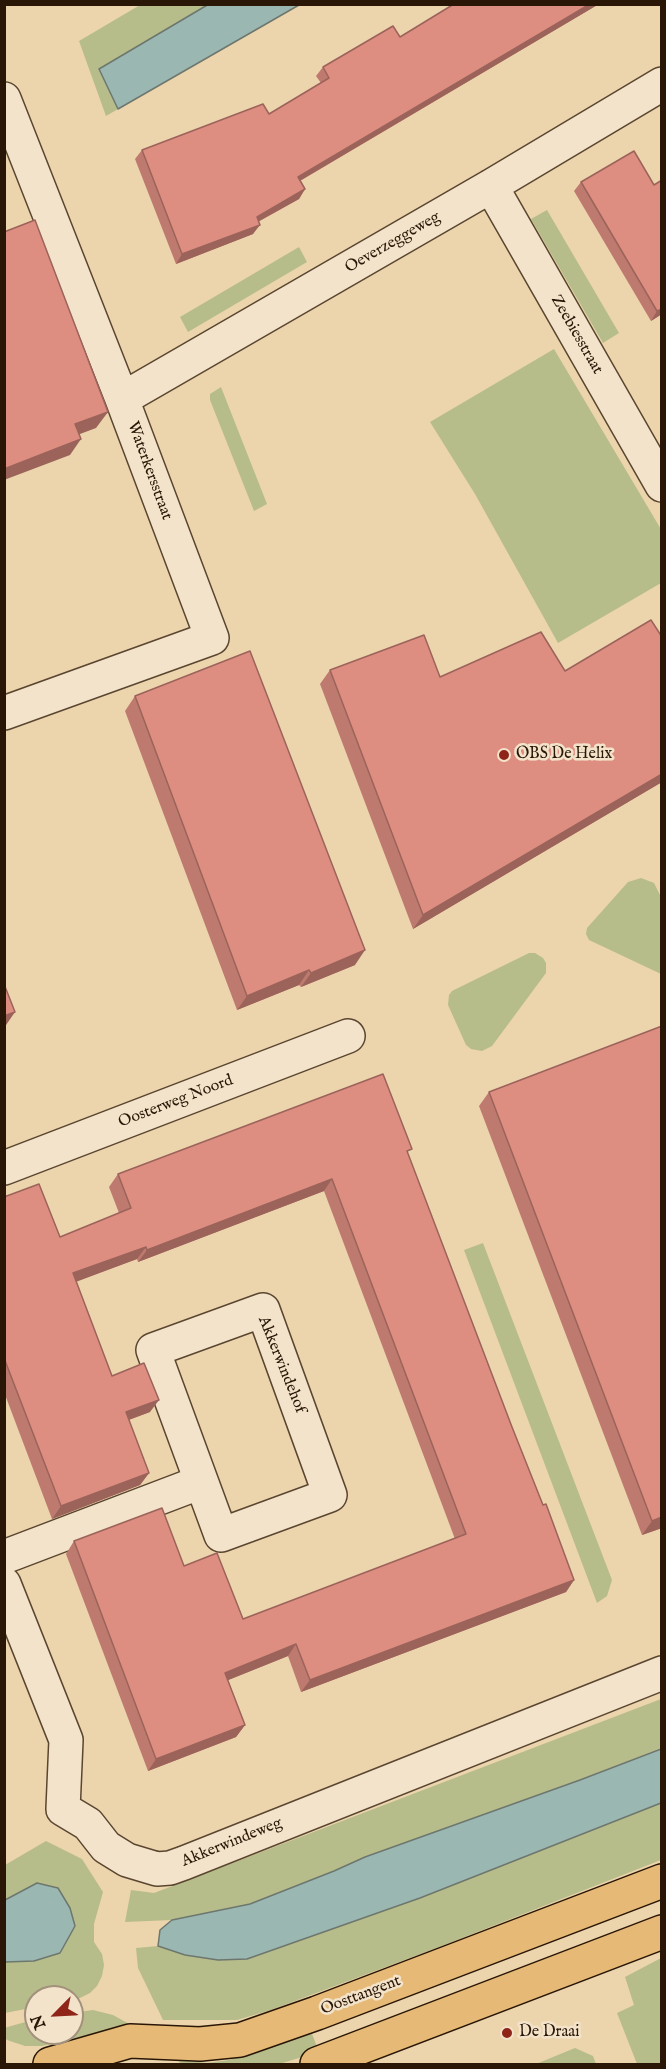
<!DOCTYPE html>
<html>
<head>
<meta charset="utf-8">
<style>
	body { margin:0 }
	#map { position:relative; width:666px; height:2069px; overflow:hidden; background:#ecd4ad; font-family:"IM FELL English",serif }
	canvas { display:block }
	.frame { position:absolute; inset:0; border:6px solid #291607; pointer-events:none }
	.north { position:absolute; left:24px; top:1985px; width:60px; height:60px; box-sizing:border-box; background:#f3e3ca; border:2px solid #a2917c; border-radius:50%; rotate:246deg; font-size:16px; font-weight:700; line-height:24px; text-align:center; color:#291607 }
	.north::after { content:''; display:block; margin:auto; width:21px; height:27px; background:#8f2418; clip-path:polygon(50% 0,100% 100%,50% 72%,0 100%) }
</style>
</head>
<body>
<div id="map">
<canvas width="666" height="2069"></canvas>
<div class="frame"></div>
<div class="north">N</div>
</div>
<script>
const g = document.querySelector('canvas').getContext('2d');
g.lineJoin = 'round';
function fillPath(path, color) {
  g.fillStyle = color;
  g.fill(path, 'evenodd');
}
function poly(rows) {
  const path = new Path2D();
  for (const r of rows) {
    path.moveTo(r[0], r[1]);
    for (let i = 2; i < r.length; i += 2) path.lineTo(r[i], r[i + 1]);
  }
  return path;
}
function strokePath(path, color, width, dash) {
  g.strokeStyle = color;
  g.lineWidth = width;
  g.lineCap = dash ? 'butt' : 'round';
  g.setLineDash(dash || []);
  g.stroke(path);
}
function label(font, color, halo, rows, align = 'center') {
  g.font = font + ' "IM FELL English",serif';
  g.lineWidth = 5;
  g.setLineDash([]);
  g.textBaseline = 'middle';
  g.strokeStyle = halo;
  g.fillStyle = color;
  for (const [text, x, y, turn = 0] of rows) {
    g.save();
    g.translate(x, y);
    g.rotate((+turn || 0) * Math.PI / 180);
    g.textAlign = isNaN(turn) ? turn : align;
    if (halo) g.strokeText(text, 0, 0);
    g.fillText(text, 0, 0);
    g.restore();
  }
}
const green = poly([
	[140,5,209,5,99,69,118,109,106,116,79,41],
	[547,210,619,333,603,343,531,219],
	[299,247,307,262,188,332,180,317],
	[554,349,662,531,661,583,558,643,475,494,430,422],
	[221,387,267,504,254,511,210,400,210,394],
	[641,878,654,883,661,897,661,974,589,940,586,934,587,928,628,882],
	[529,953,535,953,543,958,546,963,546,973,492,1046,482,1051,471,1049,466,1045,448,1005,449,995,452,991],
	[483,1243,612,1580,607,1596,597,1603,464,1250],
	[661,1699,661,1748,580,1780,365,1857,334,1871,250,1904,172,1920,125,1922,131,1890,154,1893],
	[661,1803,661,1860,439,1947,271,2010,237,2020,163,2020,138,1968,136,1948,158,1946,185,1955,247,1959,420,1898],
	[46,1841,82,1859,103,1892,94,1924,94,1942,102,1954,104,1965,102,1976,97,1986,90,1993,80,1998,72,2000,72,1997,36,1997,36,2007,5,2013,5,1962,60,1953,66,1940,6,1899,5,1900,5,1865],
	[661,1958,661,2064,637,2064,617,2013,634,2005,625,1977],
	[93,2010,113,2015,131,2025,42,2046,25,2046,7,2040,5,2037,4,2028,36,2019,36,2033,72,2033,72,2013],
	[309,2026,319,2052,279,2064,181,2064,178,2060,207,2063,229,2060,271,2045],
	[575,2048,593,2056,596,2064,536,2064]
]);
const water = poly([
	[209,4,299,5,118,109,99,69,209,4],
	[661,1749,661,1803,420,1898,247,1959,218,1960,185,1955,158,1946,160,1930,172,1920,250,1904,334,1871,365,1857,580,1780,661,1749],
	[37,1883,58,1888,70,1908,75,1926,60,1953,34,1961,5,1962,5,1900,37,1883]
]);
const minor = poly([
	[4,99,122,399,212,638,4,713],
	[491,186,662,485],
	[122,399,491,186,662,84],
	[4,1168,348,1036],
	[263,1310,330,1495,221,1535,153,1350,263,1310],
	[4,1557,201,1482],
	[4,1584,66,1740,63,1809,88,1824,106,1847,127,1860,157,1869,170,1868,184,1863,662,1673]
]);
const major = poly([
	[50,2064,130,2041,200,2044,240,2040,317,2013,662,1881],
	[317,2064,662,1932]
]);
const wall = poly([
	[454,4,599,4,300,181,305,189,299,199,258,222,253,234,176,264,135,159,142,150,269,114,321,83,316,76,323,67,400,37],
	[662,180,662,314,651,321,574,191,581,182,654,185],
	[662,637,662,782,413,929,320,684,330,670,440,677,565,671],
	[135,696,355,965,301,987,299,985,237,1010,125,711],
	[489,1092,662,1528,642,1535,479,1106],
	[408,1155,512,1427,543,1505,574,1580,566,1592,301,1692,288,1656,228,1680,245,1725,236,1737,148,1771,66,1554,74,1541,184,1566,243,1619,455,1539,324,1191,138,1262,137,1259,76,1281,112,1376,150,1412,129,1420,149,1473,140,1485,52,1519,4,1392,4,1197,60,1237,119,1213,109,1187,118,1174]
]);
const shadedWall = poly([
	[590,4,599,4,291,186,298,177],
	[305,189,299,199,250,226,257,217],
	[260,225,253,234,176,264,182,254],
	[662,309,662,314,651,321,657,311],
	[108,412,96,428,64,440,75,424],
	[81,439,70,455,4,480,4,469],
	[662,774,662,782,413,929,423,915],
	[365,950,355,965,301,987,311,973],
	[309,970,299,985,237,1010,247,996],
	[15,1012,4,1028,4,1016],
	[332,1179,324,1191,138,1262,147,1250],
	[146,1247,137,1259,65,1286,73,1273],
	[159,1400,150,1412,117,1424,126,1412],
	[149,1473,140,1485,52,1519,61,1506],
	[662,1517,662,1528,642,1535,652,1521],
	[574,1580,566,1592,301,1692,310,1680],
	[296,1644,288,1656,216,1685,225,1673],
	[245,1725,236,1737,148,1771,156,1759]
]);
const building = poly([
	[454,4,590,4,298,177,305,189,257,217,260,225,182,254,142,150,263,104,269,114,329,78,323,67,393,26,400,37,454,4],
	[634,151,654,185,662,180,662,309,657,311,581,182,634,151],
	[35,220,108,412,75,424,81,439,4,469,4,232,35,220],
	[651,620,662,637,662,774,423,915,330,670,424,635,440,677,541,632,565,671,651,620],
	[250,651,365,950,311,973,309,970,247,996,135,696,250,651],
	[4,984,15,1012,4,1016,4,984],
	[662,1026,662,1517,652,1521,489,1092,662,1026],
	[383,1074,412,1149,407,1151,512,1427,543,1505,546,1504,574,1580,310,1680,296,1644,225,1673,245,1725,156,1759,74,1541,162,1508,184,1566,217,1553,243,1619,466,1534,332,1179,147,1250,146,1247,73,1273,112,1376,144,1363,159,1400,126,1412,149,1473,61,1506,4,1358,4,1197,39,1184,60,1237,131,1208,118,1174,383,1074]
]);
const markers = [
	[504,755,6,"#8f2418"],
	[507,2033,6,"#8f2418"]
];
const streetNames = [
	["Oeverzeggeweg",393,243,-30],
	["Zeebiesstraat",576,335,60],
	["Waterkersstraat",149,471,70],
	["Oosterweg Noord",176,1102,-21],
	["Akkerwindehof",281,1365,68],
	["Akkerwindeweg",232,1843,-22],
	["Oosttangent",361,1996,-21]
];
const poiNames = [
	["OBS De Helix",516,755],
	["De Draai",519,2033]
];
fillPath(green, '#b7bd8a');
fillPath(water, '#9ab7b2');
strokePath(water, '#6d776e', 1.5);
strokePath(minor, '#5a4630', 36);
strokePath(major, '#291607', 36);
strokePath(minor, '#f3e3ca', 33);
strokePath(major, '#e6ba76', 33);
fillPath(wall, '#bf7a6f');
fillPath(shadedWall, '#9b635a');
fillPath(building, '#de8e81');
strokePath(building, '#9b635a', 1.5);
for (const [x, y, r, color] of markers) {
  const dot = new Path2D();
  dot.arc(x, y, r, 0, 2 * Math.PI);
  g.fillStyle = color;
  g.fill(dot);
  strokePath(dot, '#f3e3ca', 2);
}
label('16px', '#291607', '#f3e3ca', streetNames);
label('16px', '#291607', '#f3e3ca', poiNames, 'left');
</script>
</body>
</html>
